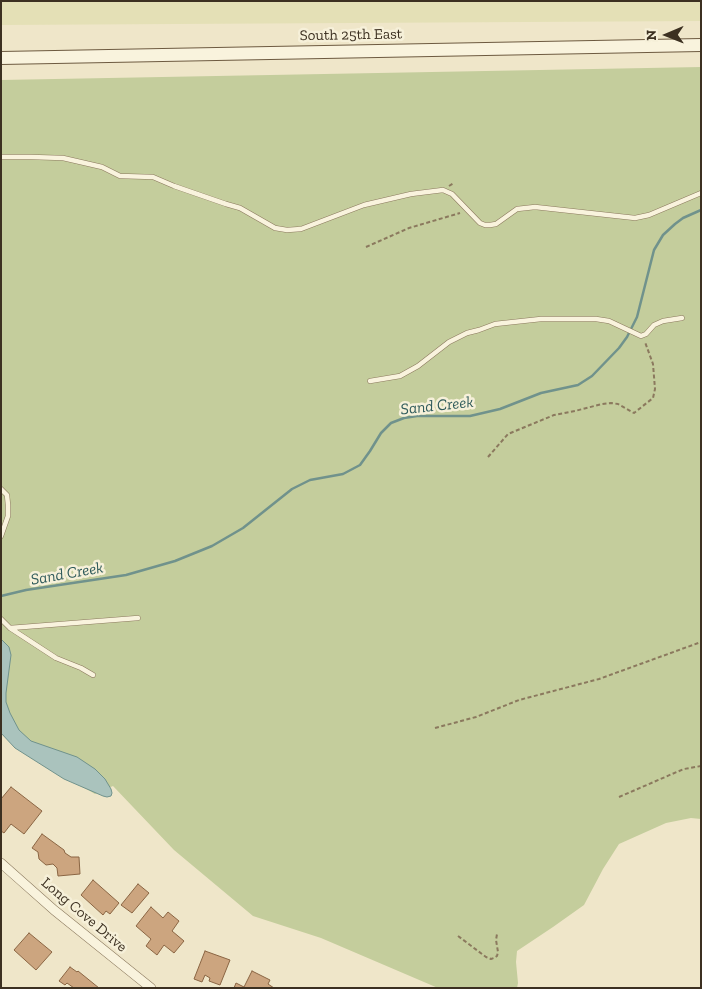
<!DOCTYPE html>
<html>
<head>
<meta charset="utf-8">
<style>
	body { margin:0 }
	#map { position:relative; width:702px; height:989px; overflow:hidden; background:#efe6c9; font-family:"Zilla Slab",serif }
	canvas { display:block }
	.frame { position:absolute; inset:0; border:2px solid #3c3021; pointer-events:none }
	.north { position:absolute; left:642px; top:10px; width:50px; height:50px; -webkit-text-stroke:4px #f6f0d9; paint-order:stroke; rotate:269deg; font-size:14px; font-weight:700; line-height:20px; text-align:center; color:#3c3021 }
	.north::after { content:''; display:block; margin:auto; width:18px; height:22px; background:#3c3021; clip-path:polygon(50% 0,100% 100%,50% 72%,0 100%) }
</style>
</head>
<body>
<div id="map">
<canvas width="702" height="989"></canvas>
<div class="frame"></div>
<div class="north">N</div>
</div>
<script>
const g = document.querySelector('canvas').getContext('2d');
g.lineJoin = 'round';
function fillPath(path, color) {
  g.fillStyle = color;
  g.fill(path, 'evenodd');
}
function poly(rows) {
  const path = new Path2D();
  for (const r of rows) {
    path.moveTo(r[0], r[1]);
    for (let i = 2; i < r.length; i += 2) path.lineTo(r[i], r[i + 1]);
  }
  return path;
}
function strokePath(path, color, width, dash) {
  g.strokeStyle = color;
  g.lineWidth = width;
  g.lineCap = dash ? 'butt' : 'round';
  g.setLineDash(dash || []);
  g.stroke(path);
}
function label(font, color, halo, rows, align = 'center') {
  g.font = font + ' "Zilla Slab",serif';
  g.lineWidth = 5;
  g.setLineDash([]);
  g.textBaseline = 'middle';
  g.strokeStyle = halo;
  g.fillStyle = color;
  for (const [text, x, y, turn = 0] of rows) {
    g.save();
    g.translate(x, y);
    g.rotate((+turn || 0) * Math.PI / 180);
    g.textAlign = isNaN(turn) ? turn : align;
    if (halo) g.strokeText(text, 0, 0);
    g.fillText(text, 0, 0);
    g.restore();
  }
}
const farmland = poly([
	[1,1,701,1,701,21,1,25]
]);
const green = poly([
	[701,67,701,819,691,818,666,823,619,844,603,869,584,905,553,927,517,951,516,962,518,983,517,988,438,988,321,938,253,916,174,850,113,786,95,794,26,754,1,725,1,80]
]);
const water = poly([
	[1,639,9,647,11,655,6,693,6,702,10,713,19,730,31,741,77,757,95,769,105,779,111,789,112,793,111,796,107,797,103,796,64,779,15,748,1,733,1,639]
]);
const stream = poly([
	[1,596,26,590,126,575,175,561,212,546,243,528,292,489,310,480,343,474,360,465,370,451,381,433,391,423,404,418,417,416,470,416,500,409,541,393,578,385,592,376,619,348,627,337,637,317,654,250,663,235,675,224,683,218,701,210]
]);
const building = poly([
	[11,787,42,811,24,834,11,824,4,833,1,831,1,799,11,787],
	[42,834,64,850,65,853,71,857,79,857,80,874,58,876,57,868,53,864,46,865,39,859,38,852,32,848,42,834],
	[93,880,119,903,110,914,106,911,103,915,81,895,93,880],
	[138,884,149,893,132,913,121,905,138,884],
	[151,907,163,918,168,912,179,921,172,931,184,941,174,953,164,945,157,955,146,946,151,939,136,926,151,907],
	[29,933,52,952,36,970,14,950,29,933],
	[205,951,230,960,220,985,209,981,210,978,205,975,202,982,194,979,205,951],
	[70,967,77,972,78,971,99,988,74,988,67,983,65,985,59,981,70,967],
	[252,971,270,980,268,984,274,988,234,988,236,983,244,987,252,971]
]);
const path = poly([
	[449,186,454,183],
	[366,247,409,228,460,213],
	[488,457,508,434,554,415,575,411,602,404,611,403,618,404,634,413,653,398,655,389,653,364,645,342],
	[435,728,476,717,519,700,599,679,701,642],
	[619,797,672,774,684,769,701,766],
	[458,936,486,957,491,959,494,958,497,956,498,952,496,940,497,934]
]);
const service = poly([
	[1,157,31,157,63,158,102,167,120,176,153,177,174,186,226,204,240,208,275,228,287,230,301,229,364,205,411,194,443,190,452,194,480,223,485,225,490,225,496,224,517,209,535,207,635,218,649,215,701,193],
	[370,381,400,376,418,366,449,342,467,333,479,330,495,324,541,319,596,319,609,321,641,336,646,334,654,325,663,321,682,318],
	[1,489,7,495,8,505,8,516,1,536],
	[1,619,10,628,56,658,81,668,93,675],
	[10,628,138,618]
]);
const minor = poly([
	[1,863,54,910,151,988]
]);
const secondary = poly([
	[1,58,701,45]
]);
const streetNames = [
	["South 25th East",351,35,-1],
	["Long Cove Drive",84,915,40]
];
const waterNames = [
	["Sand Creek",437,406,-6],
	["Sand Creek",67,574,-10]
];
fillPath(farmland, '#e4e0b6');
fillPath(green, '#c4cd9c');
fillPath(water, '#aac3bd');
strokePath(water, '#70928c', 1);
strokePath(stream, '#70928c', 2.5);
fillPath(building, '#cca57f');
strokePath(building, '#8a6543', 1);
strokePath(service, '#8b795e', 5.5);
strokePath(minor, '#8b795e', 10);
strokePath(secondary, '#6d5a40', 14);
strokePath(path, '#8b795e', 2, [4, 2.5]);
strokePath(service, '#f9f3dd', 4.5);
strokePath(minor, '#f9f3dd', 9);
strokePath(secondary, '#f9f3dd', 12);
label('15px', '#3c3021', '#f6f0d9', streetNames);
label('italic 16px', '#305b5b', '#f6f0d9', waterNames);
</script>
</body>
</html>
